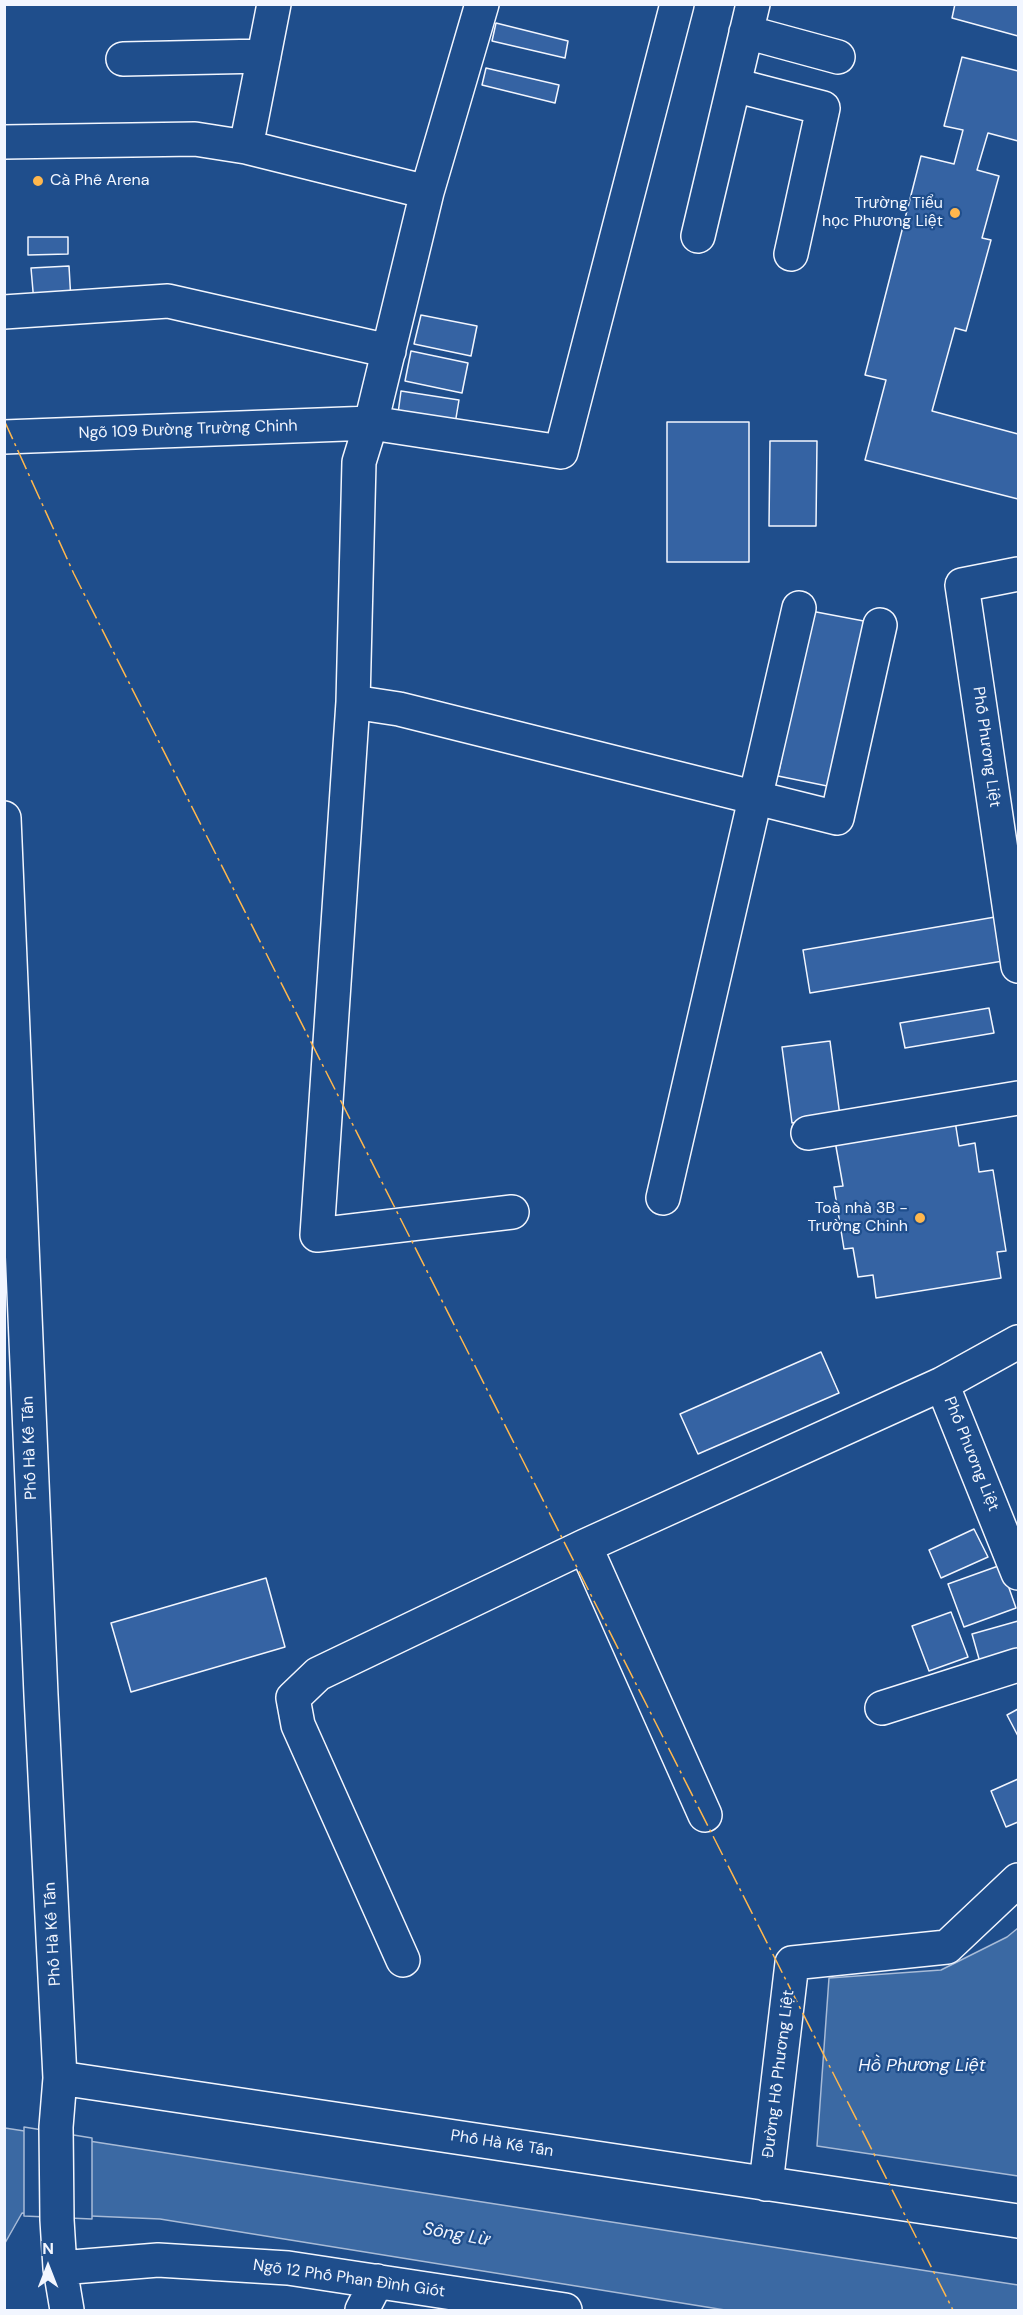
<!DOCTYPE html>
<html>
<head>
<meta charset="utf-8">
<style>
	body { margin:0 }
	#map { position:relative; width:1023px; height:2315px; overflow:hidden; background:#1f4e8c; font-family:"DM Sans",sans-serif }
	canvas { display:block }
	.frame { position:absolute; inset:0; border:6px solid #f2f6ff; pointer-events:none }
	.north { position:absolute; left:18px; top:2237px; width:60px; height:60px; -webkit-text-stroke:4px #1f4e8c; paint-order:stroke; rotate:0deg; font-size:16px; font-weight:700; line-height:24px; text-align:center; color:#f2f6ff }
	.north::after { content:''; display:block; margin:auto; width:21px; height:27px; background:#f2f6ff; clip-path:polygon(50% 0,100% 100%,50% 72%,0 100%) }
</style>
</head>
<body>
<div id="map">
<canvas width="1023" height="2315"></canvas>
<div class="frame"></div>
<div class="north">N</div>
</div>
<script>
const g = document.querySelector('canvas').getContext('2d');
g.lineJoin = 'round';
function fillPath(path, color) {
  g.fillStyle = color;
  g.fill(path, 'evenodd');
}
function poly(rows) {
  const path = new Path2D();
  for (const r of rows) {
    path.moveTo(r[0], r[1]);
    for (let i = 2; i < r.length; i += 2) path.lineTo(r[i], r[i + 1]);
  }
  return path;
}
function strokePath(path, color, width, dash) {
  g.strokeStyle = color;
  g.lineWidth = width;
  g.lineCap = dash ? 'butt' : 'round';
  g.setLineDash(dash || []);
  g.stroke(path);
}
function label(font, color, halo, rows, align = 'center') {
  g.font = font + ' "DM Sans",sans-serif';
  g.lineWidth = 4.5;
  g.setLineDash([]);
  g.textBaseline = 'middle';
  g.strokeStyle = halo;
  g.fillStyle = color;
  for (const [text, x, y, turn = 0] of rows) {
    g.save();
    g.translate(x, y);
    g.rotate((+turn || 0) * Math.PI / 180);
    g.textAlign = isNaN(turn) ? turn : align;
    if (halo) g.strokeText(text, 0, 0);
    g.fillText(text, 0, 0);
    g.restore();
  }
}
const water = poly([
	[1018,1928,1018,2176,817,2146,829,1978,941,1970,1007,1937,1018,1928],
	[5,2128,1018,2285,1018,2310,725,2310,160,2219,22,2213,5,2243,5,2128]
]);
const pier = poly([
	[24,2127,92,2138,92,2219,24,2216,24,2127]
]);
const building = poly([
	[955,4,1018,4,1018,36,952,18,955,4],
	[496,23,568,41,565,58,492,41,496,23],
	[962,57,1018,71,1018,141,988,133,977,170,999,176,982,238,991,240,966,331,955,328,932,411,1018,434,1018,499,865,460,886,380,865,375,921,156,954,164,963,130,944,126,962,57],
	[486,68,559,85,555,103,482,85,486,68],
	[28,237,68,237,68,254,28,255,28,237],
	[69,266,71,301,34,303,31,268,69,266],
	[421,315,477,326,471,356,414,344,421,315],
	[411,351,468,363,462,393,405,381,411,351],
	[401,391,459,400,454,430,397,421,401,391],
	[667,422,749,422,749,562,667,562,667,422],
	[770,441,817,441,816,526,769,526,770,441],
	[811,611,869,622,837,788,778,776,811,611],
	[995,917,1003,961,810,993,803,950,995,917],
	[989,1008,994,1033,905,1048,900,1023,989,1008],
	[830,1041,840,1116,792,1123,782,1047,830,1041],
	[955,1121,959,1146,975,1143,979,1172,993,1170,1006,1251,997,1252,1001,1278,876,1298,873,1275,858,1277,853,1248,844,1249,834,1187,843,1186,835,1141,955,1121],
	[821,1352,839,1393,698,1454,680,1414,821,1352],
	[974,1529,988,1557,941,1578,929,1550,974,1529],
	[1001,1565,1016,1608,964,1627,948,1584,1001,1565],
	[266,1578,285,1647,131,1692,111,1623,266,1578],
	[951,1612,968,1657,929,1671,912,1626,951,1612],
	[1018,1621,1018,1663,983,1673,972,1634,1018,1621],
	[1018,1709,1018,1736,1007,1715,1018,1709],
	[1018,1779,1018,1822,1006,1827,991,1791,1018,1779]
]);
const minor = poly([
	[482,4,427,192,371,423,359,462,353,702,317,1235,512,1212],
	[746,32,838,57],
	[123,59,264,56],
	[734,85,823,108,791,254],
	[4,142,195,139,246,147,427,192],
	[246,147,274,4],
	[698,236,753,4],
	[4,312,168,301,389,351],
	[4,437,371,423,561,452,677,4],
	[1018,574,962,585,1018,966],
	[353,702,399,709,837,818,880,625],
	[4,818,41,1695,60,2078,56,2127,57,2220,60,2268,67,2310],
	[808,1133,1018,1098],
	[663,1198,799,608],
	[942,1384,1018,1573],
	[585,1546,705,1815],
	[882,1708,1018,1665],
	[403,1960,298,1725,293,1698,318,1674,585,1546,942,1384,1018,1342],
	[60,2078,1018,2221],
	[766,2184,792,1963,947,1947,1018,1880],
	[60,2268,158,2260,288,2268,565,2310],
	[362,2310,377,2281]
]);
const power = poly([
	[4,420,74,574,953,2310]
]);
const markers = [
	[38,181,6,"#ffb74d"],
	[955,213,6,"#ffb74d"],
	[920,1218,6,"#ffb74d"]
];
const poiNames = [
	["Cà Phê Arena",50,181,"left"],
	["Trường Tiểu",943,204],
	["học Phương Liệt",943,222],
	["Toà nhà 3B -",908,1209],
	["Trường Chinh",908,1227]
];
const streetNames = [
	["Ngõ 109 Đường Trường Chinh",188,430,-2],
	["Phố Phương Liệt",986,747,82],
	["Phố Hà Kế Tấn",30,1448,-92],
	["Phố Phương Liệt",971,1454,68],
	["Phố Hà Kế Tấn",53,1934,-93],
	["Đường Hồ Phương Liệt",779,2074,-83],
	["Phố Hà Kế Tấn",502,2144,9],
	["Ngõ 12 Phố Phan Đình Giót",349,2279,8]
];
const waterNames = [
	["Hồ Phương Liệt",922,2066],
	["Sông Lừ",456,2235,10]
];
fillPath(water, '#3b69a3');
strokePath(water, '#a8bbd7', 1.5);
fillPath(pier, '#1f4e8c');
strokePath(pier, '#a8bbd7', 1.5);
fillPath(building, '#3563a3');
strokePath(building, '#f2f6ff', 1.5);
strokePath(minor, '#f2f6ff', 36);
strokePath(minor, '#1f4e8c', 33);
strokePath(power, '#ffb74d', 1.5, [21, 4.5, 3, 4.5]);
for (const [x, y, r, color] of markers) {
  const dot = new Path2D();
  dot.arc(x, y, r, 0, 2 * Math.PI);
  g.fillStyle = color;
  g.fill(dot);
  strokePath(dot, '#1f4e8c', 2);
}
label('16px', '#f2f6ff', '#1f4e8c', poiNames, 'right');
label('16px', '#f2f6ff', '#1f4e8c', streetNames);
label('italic 18px', '#f2f6ff', '#1f4e8c', waterNames);
</script>
</body>
</html>
